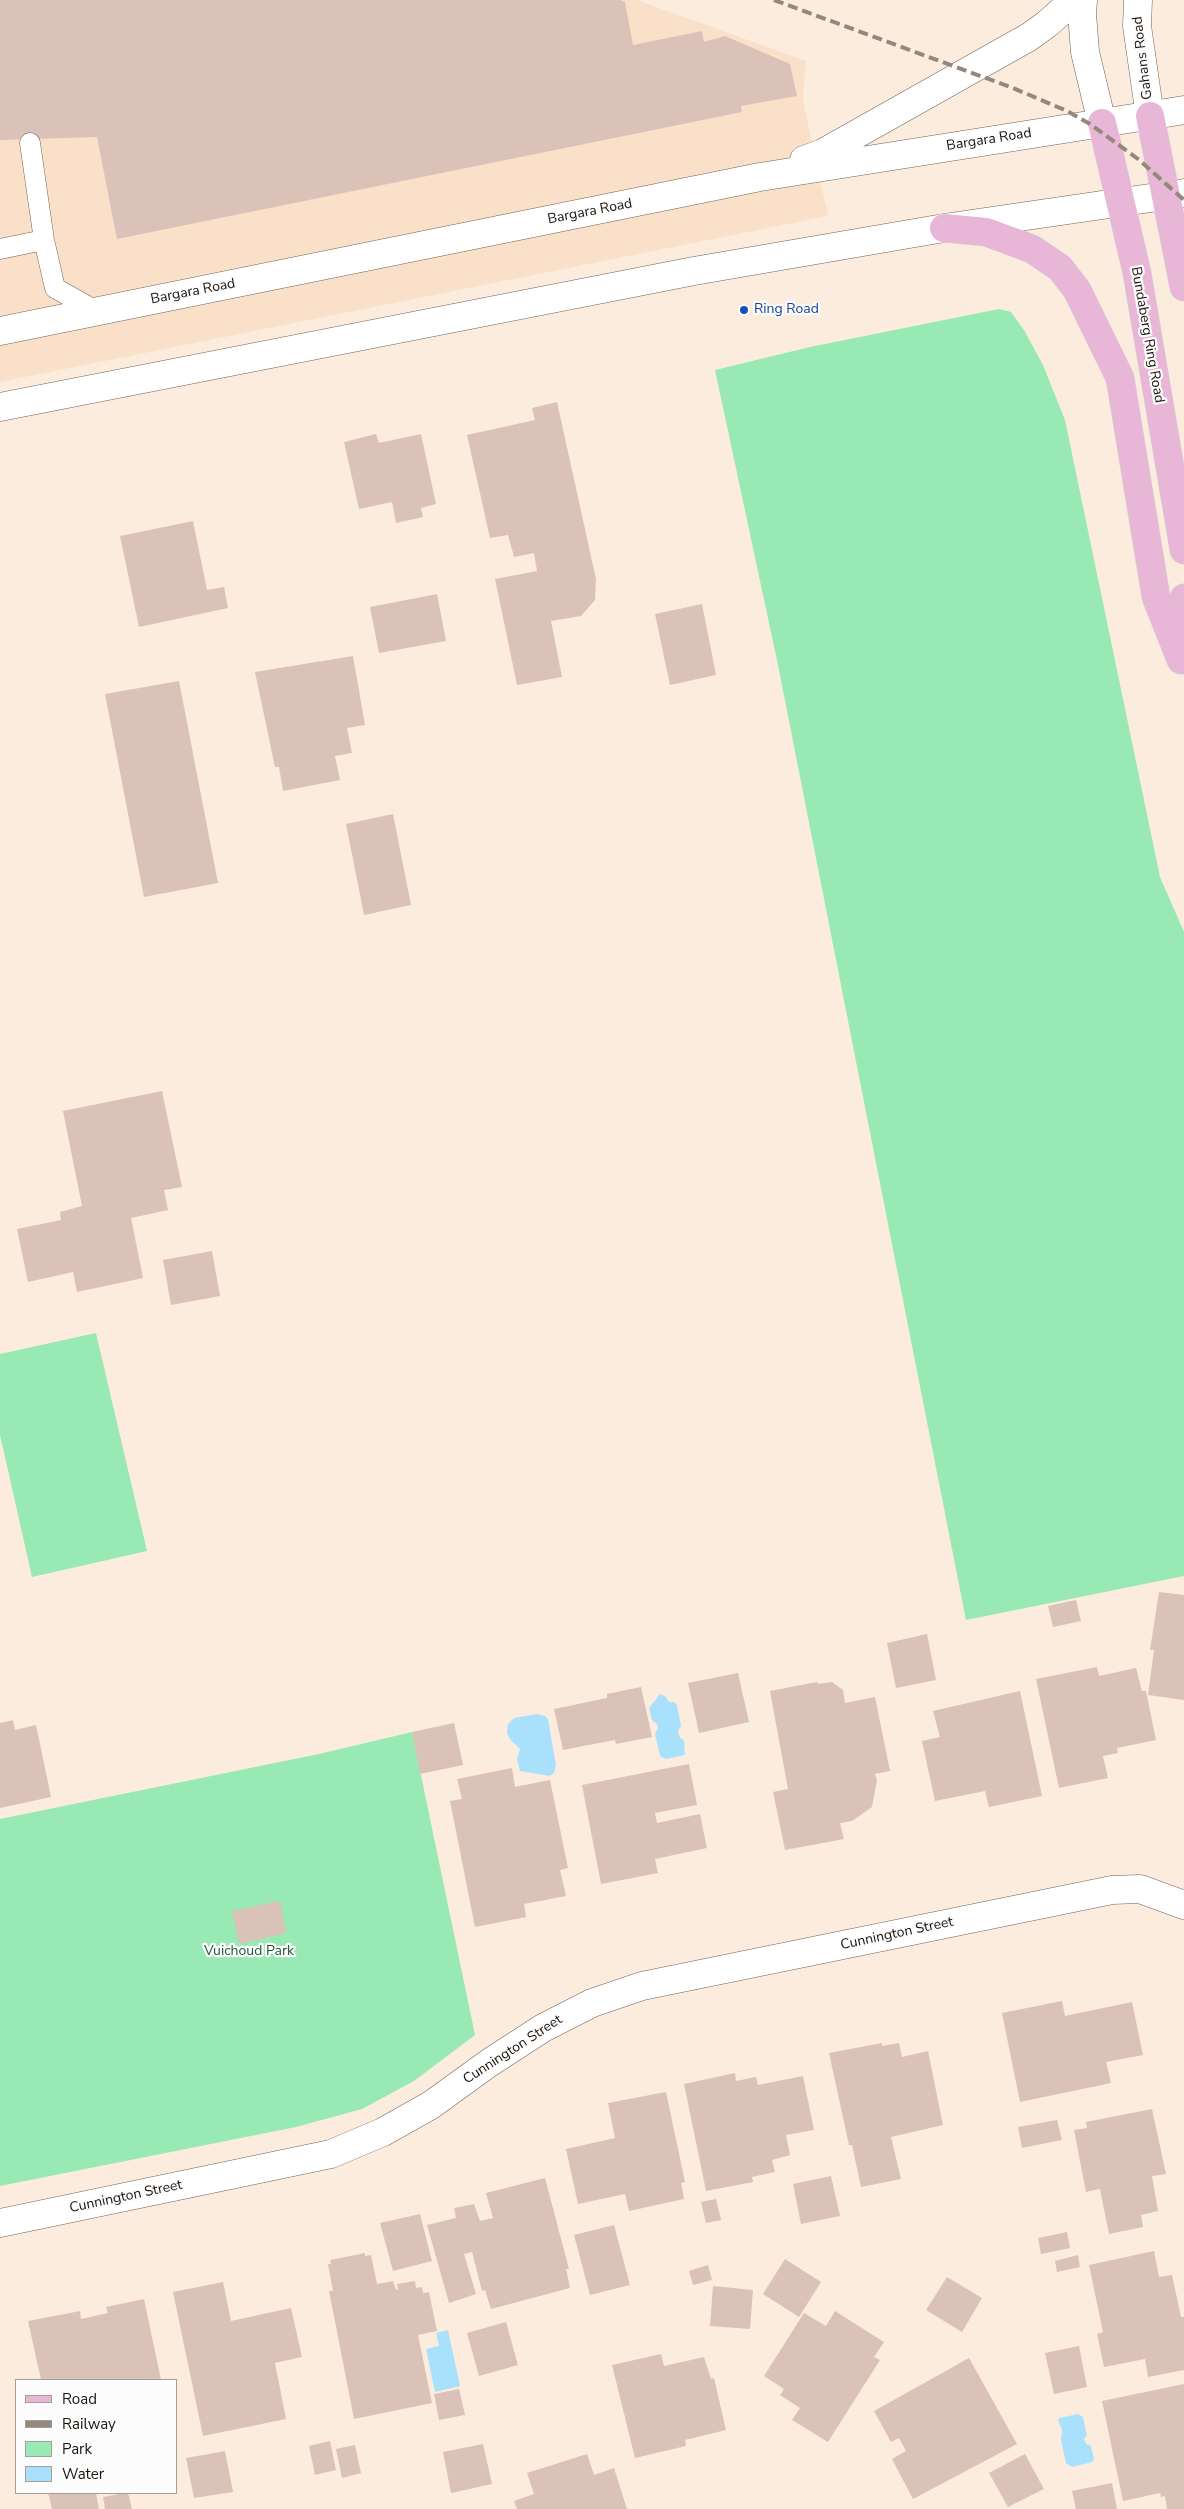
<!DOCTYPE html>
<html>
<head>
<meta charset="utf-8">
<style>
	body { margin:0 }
	#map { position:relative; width:1184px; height:2509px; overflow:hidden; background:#fcecde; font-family:"Nunito Sans",sans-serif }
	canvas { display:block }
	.legend { position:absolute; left:15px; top:2379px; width:162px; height:115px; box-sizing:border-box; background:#fcfcfc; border:1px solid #a29f9d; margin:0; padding:6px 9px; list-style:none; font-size:15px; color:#1b140e }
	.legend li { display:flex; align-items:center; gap:10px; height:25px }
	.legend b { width:25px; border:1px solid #a29f9d }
</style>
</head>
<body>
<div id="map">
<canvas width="1184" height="2509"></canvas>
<ul class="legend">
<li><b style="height:6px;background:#e8b6d6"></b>Road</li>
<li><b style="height:6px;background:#94887d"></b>Railway</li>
<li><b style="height:14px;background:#98e9b3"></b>Park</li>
<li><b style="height:14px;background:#a9e1fc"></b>Water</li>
</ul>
</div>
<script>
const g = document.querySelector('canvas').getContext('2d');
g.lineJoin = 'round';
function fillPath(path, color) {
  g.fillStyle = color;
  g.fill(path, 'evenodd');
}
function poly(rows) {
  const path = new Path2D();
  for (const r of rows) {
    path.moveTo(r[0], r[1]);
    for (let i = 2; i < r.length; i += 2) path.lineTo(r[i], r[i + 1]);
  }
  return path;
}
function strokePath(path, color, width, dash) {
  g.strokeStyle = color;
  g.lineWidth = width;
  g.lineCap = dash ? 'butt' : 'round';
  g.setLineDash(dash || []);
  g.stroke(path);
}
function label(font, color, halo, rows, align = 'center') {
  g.font = font + ' "Nunito Sans",sans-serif';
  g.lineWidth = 4.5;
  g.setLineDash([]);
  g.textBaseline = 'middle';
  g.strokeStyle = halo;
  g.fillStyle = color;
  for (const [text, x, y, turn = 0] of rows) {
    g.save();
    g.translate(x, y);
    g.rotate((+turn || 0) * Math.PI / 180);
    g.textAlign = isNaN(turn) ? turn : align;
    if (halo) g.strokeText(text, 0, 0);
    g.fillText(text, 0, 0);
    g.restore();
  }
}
const built = poly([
	[0,0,637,0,806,61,803,100,828,216,0,382]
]);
const green = poly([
	[999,309,1011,312,1024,330,1043,365,1065,420,1160,877,1184,932,1184,1576,966,1620,778,665,715,370,810,347],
	[96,1333,147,1551,32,1577,0,1435,0,1354],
	[412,1732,475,2035,414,2081,362,2109,296,2127,0,2186,0,1819,319,1754]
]);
const water = poly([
	[660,1694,666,1697,669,1702,674,1702,677,1705,681,1726,678,1731,680,1738,684,1740,685,1755,666,1759,660,1756,655,1734,658,1728,657,1724,652,1720,649,1708],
	[537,1714,545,1716,548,1719,556,1765,554,1773,550,1776,520,1771,517,1759,520,1749,510,1739,507,1733,508,1724,514,1718],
	[448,2330,460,2386,435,2392,426,2349,439,2346,436,2333],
	[1078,2414,1083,2417,1087,2435,1084,2439,1086,2444,1091,2446,1094,2459,1092,2462,1072,2467,1066,2463,1061,2440,1062,2430,1058,2420,1059,2418]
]);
const building = poly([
	[0,0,620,0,625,2,633,45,702,31,704,42,725,36,790,64,797,96,741,106,742,112,117,239,97,137,0,140],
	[557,402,596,579,595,600,581,616,551,621,562,677,517,685,495,579,537,571,534,553,514,557,508,535,490,538,467,435,535,420,532,408],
	[376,434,379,443,421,434,436,504,421,508,423,517,396,523,392,502,359,509,344,442],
	[193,521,207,590,224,587,228,608,139,627,120,536],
	[437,594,446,641,379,653,370,607],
	[702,604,716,675,670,685,655,614],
	[353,656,365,725,347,728,352,753,335,756,340,780,283,791,279,767,275,767,255,672],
	[179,681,218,883,144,897,105,694],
	[393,814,411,905,364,915,346,824],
	[162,1091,182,1187,164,1190,168,1210,131,1218,143,1278,77,1292,73,1272,28,1282,17,1229,61,1220,60,1212,82,1206,63,1111],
	[212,1251,220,1296,171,1305,163,1260],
	[1159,1592,1184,1595,1184,1700,1148,1695,1154,1650,1150,1650],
	[1076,1600,1081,1621,1053,1627,1048,1606],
	[927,1634,936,1680,896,1688,887,1643],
	[1097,1667,1099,1676,1136,1668,1142,1691,1146,1691,1156,1740,1117,1748,1118,1753,1103,1756,1108,1778,1059,1788,1036,1679],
	[738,1673,749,1722,699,1733,688,1683],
	[817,1682,818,1684,832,1682,843,1690,845,1703,875,1697,890,1771,875,1774,877,1780,872,1807,852,1821,840,1823,844,1839,785,1850,773,1792,788,1789,770,1691],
	[641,1687,652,1737,616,1744,615,1740,563,1750,554,1709,607,1698,607,1694],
	[1020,1691,1042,1796,989,1807,985,1791,935,1801,922,1741,940,1737,933,1711],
	[13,1720,15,1730,36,1725,51,1797,0,1808,0,1723],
	[454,1723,463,1765,420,1774,412,1732],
	[689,1764,697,1805,655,1813,657,1823,700,1814,707,1848,655,1859,658,1873,601,1884,582,1785],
	[512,1768,515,1787,550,1780,568,1868,560,1870,566,1896,524,1904,526,1917,475,1927,450,1801,462,1799,457,1779],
	[280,1901,286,1933,239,1944,232,1911],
	[1062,2001,1065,2016,1132,2002,1143,2055,1106,2062,1111,2083,1020,2102,1002,2013],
	[882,2043,882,2046,899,2043,902,2057,928,2051,943,2125,891,2137,901,2179,861,2187,852,2145,849,2145,829,2053],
	[735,2073,736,2081,756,2077,758,2085,803,2076,814,2130,786,2135,790,2155,772,2160,775,2172,752,2177,753,2182,706,2191,684,2084],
	[666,2092,685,2182,681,2183,684,2199,629,2211,625,2194,578,2204,566,2149,615,2138,608,2103],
	[1152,2109,1166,2174,1152,2176,1158,2211,1141,2215,1143,2227,1109,2234,1100,2189,1086,2192,1074,2130,1087,2128,1086,2122],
	[1057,2120,1062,2140,1022,2148,1018,2127],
	[831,2176,840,2216,801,2224,793,2184],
	[545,2178,569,2269,566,2269,570,2288,491,2309,485,2290,482,2291,472,2252,464,2254,476,2294,449,2303,427,2225,456,2218,454,2208,474,2204,480,2221,493,2218,486,2193],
	[716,2199,721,2220,706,2223,701,2202],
	[420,2214,432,2261,393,2271,380,2223],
	[614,2225,630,2285,590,2295,574,2235],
	[1067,2232,1070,2248,1041,2254,1038,2238],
	[1154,2251,1159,2277,1172,2275,1181,2317,1184,2317,1184,2370,1148,2377,1145,2359,1104,2367,1097,2334,1103,2332,1089,2265],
	[365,2253,365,2256,371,2255,377,2284,393,2281,396,2290,398,2289,397,2284,415,2281,416,2288,422,2287,423,2293,429,2292,437,2331,418,2335,432,2403,354,2419,329,2291,333,2291,328,2264,331,2264,330,2260],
	[1078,2255,1080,2267,1057,2272,1055,2261],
	[785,2259,821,2282,799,2317,763,2294],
	[708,2265,712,2280,693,2285,689,2271],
	[947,2277,982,2298,962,2332,926,2310],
	[223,2282,231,2321,291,2308,302,2357,275,2363,286,2419,203,2436,173,2292],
	[713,2286,753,2290,750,2329,710,2326],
	[144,2299,161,2380,41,2380,28,2321,80,2311,81,2319,108,2313,106,2307],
	[835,2311,884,2342,874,2357,880,2360,828,2442,792,2420,800,2408,780,2395,784,2389,764,2376,804,2313,826,2326],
	[506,2322,518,2365,479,2376,467,2333],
	[1079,2346,1087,2387,1054,2394,1045,2353],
	[661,2354,664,2366,704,2357,711,2379,714,2378,726,2430,685,2440,686,2446,635,2458,612,2365],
	[969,2358,1017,2444,913,2499,892,2459,906,2451,899,2438,891,2442,874,2411],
	[1184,2384,1184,2509,1167,2509,1165,2496,1161,2497,1160,2493,1123,2501,1102,2401],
	[459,2389,465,2415,439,2420,434,2394],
	[330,2441,336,2470,315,2475,309,2446],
	[483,2444,492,2484,451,2493,443,2452],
	[355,2445,361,2473,342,2478,336,2449],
	[225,2451,233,2492,194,2498,186,2458],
	[587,2454,594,2475,614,2468,627,2509,517,2509,514,2501,534,2494,527,2473],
	[1025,2454,1044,2489,1008,2507,989,2473],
	[1112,2483,1117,2509,1076,2509,1072,2491],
	[48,2493,96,2493,99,2509,52,2509],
	[124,2493,128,2493,132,2509,105,2509,103,2497]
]);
const lane = poly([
	[30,143,44,240,55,288,96,311],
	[0,249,44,240]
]);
const street = poly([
	[0,2223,331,2154,383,2132,431,2105,489,2063,543,2028,592,2003,642,1986,1112,1890,1140,1889,1184,1905]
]);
const secondary = poly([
	[1083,0,1082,14,1085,52,1102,123],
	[1138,0,1137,26,1150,116],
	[804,160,823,153,1029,37,1047,24,1074,0],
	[0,331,760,177,1184,110],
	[0,407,694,271,944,228,1184,193]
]);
const primary = poly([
	[1150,116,1184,287],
	[1102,123,1137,273,1184,550],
	[944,228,986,232,1032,249,1060,268,1077,290,1120,378,1156,597,1181,660],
	[1181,651,1184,598]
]);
const rail = poly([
	[774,0,1013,88,1067,111,1090,124,1138,159,1184,200]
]);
const markers = [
	[744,310,5,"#1a4fb4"]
];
const streetNames = [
	["Gahans Road",1143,58,-97],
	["Bargara Road",989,140,-9],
	["Bargara Road",590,212,-11],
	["Bargara Road",193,292,-11],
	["Bundaberg Ring Road",1147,335,80],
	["Cunnington Street",897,1934,-12],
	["Cunnington Street",513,2050,-33],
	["Cunnington Street",126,2197,-12]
];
const transitNames = [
	["Ring Road",754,310]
];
const parkNames = [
	["Vuichoud Park",249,1952]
];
fillPath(built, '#fae0c9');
fillPath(green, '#98e9b3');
fillPath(water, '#a9e1fc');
fillPath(building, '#dbc2b8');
strokePath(lane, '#736152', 21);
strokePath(street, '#736152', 29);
strokePath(secondary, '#736152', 29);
strokePath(primary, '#d6d5d4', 29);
strokePath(lane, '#fff', 20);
strokePath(street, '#fff', 28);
strokePath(secondary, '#fff', 28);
strokePath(primary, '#e8b6d6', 28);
strokePath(rail, '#94887d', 4, [10, 5]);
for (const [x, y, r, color] of markers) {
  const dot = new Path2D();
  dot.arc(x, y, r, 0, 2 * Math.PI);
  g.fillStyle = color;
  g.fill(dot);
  strokePath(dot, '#fcfcfc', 2);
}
label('14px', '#1b140e', '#fcfcfc', streetNames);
label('14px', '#164399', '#fcfcfc', transitNames, 'left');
label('14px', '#1e5a37', '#fcfcfc', parkNames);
</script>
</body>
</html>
